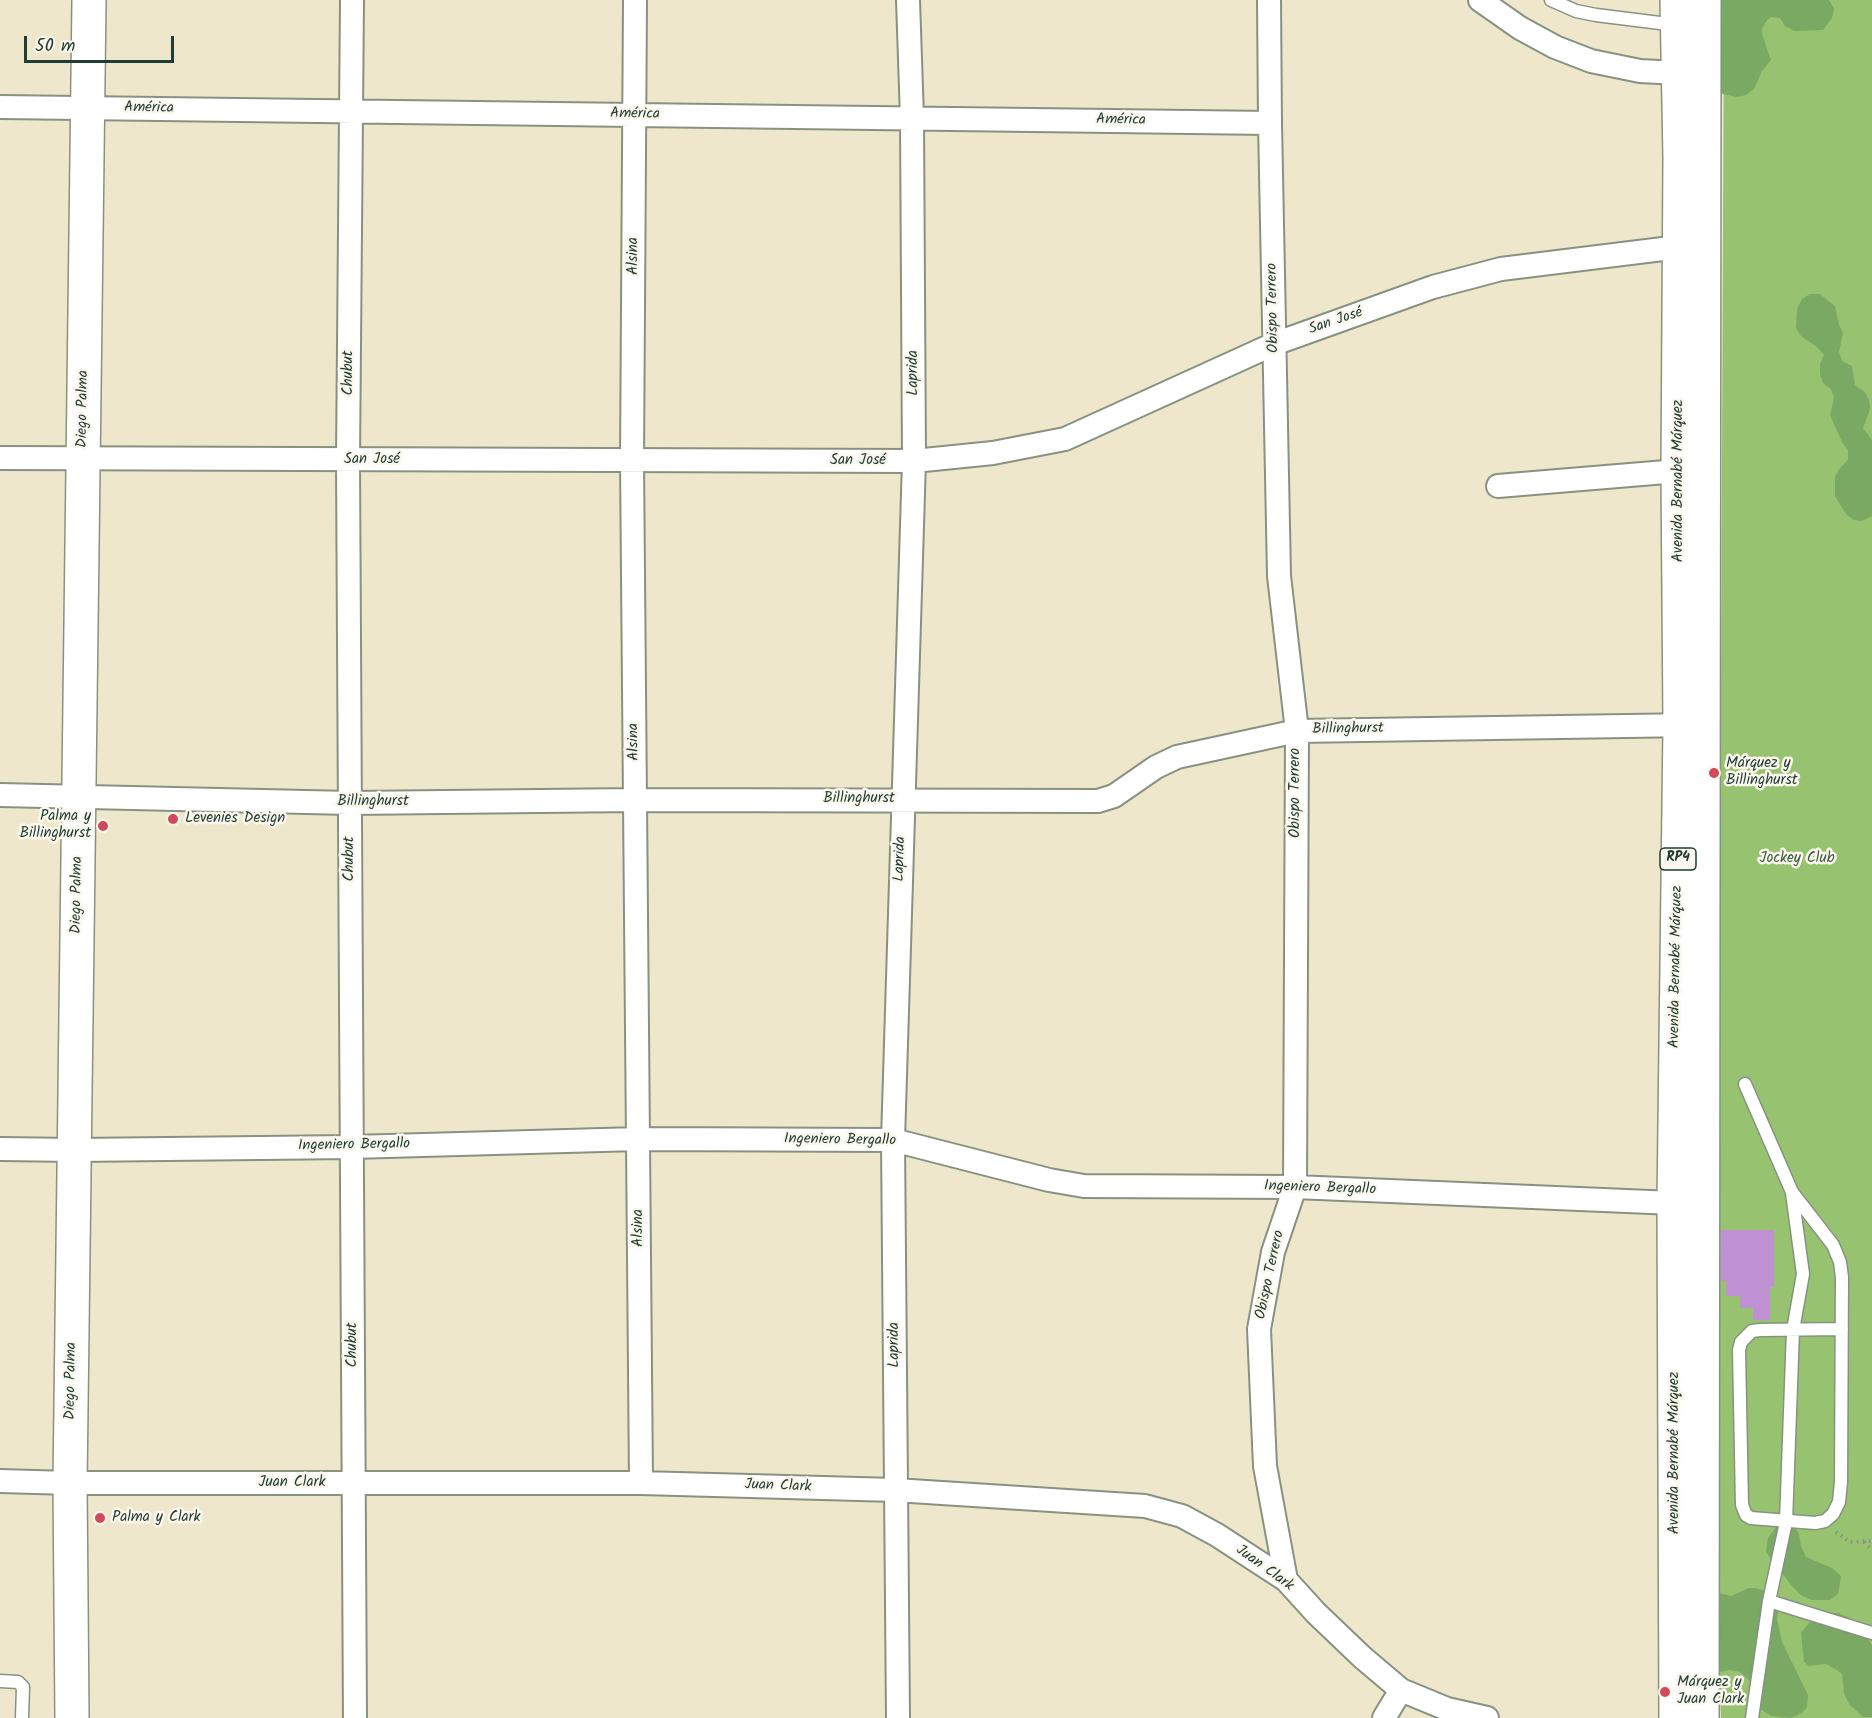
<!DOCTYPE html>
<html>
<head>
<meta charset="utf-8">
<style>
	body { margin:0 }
	#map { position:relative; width:1872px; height:1718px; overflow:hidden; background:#efe7cb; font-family:Kalam,sans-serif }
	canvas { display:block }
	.scale { position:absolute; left:24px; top:36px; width:150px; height:27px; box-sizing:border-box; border:3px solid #1f3d34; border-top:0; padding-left:8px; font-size:18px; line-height:21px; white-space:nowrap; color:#1f3d34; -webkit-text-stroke:4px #fbf7ec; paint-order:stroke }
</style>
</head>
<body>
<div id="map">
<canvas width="1872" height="1718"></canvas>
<div class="scale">50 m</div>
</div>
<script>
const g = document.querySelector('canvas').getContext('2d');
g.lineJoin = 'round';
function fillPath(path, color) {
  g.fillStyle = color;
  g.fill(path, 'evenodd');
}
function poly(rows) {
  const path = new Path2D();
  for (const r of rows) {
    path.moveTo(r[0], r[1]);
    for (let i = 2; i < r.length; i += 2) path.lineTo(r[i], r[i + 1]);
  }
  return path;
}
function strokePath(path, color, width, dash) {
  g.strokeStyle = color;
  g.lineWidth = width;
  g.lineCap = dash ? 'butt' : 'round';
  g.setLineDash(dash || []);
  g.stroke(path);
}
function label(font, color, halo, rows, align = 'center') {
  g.font = font + ' Kalam,sans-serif';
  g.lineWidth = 5;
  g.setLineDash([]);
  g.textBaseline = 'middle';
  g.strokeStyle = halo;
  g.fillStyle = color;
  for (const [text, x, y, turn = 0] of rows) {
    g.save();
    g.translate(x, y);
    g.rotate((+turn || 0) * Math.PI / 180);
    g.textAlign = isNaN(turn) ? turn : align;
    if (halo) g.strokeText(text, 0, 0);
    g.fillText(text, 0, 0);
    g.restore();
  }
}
const green = poly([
	[1724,0,1872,0,1872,1718,1721,1718,1717,1615]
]);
const forest = poly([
	[1720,0,1829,0,1834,9,1832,18,1823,30,1794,31,1785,26,1780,18,1771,17,1767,20,1762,29,1762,34,1771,60,1762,71,1754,89,1746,95,1737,97,1723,94,1719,91],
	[1810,294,1820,294,1835,306,1839,325,1843,333,1839,352,1842,361,1852,366,1855,385,1864,391,1869,400,1870,409,1863,428,1872,440,1872,516,1862,521,1854,520,1846,514,1835,496,1835,477,1840,468,1848,460,1848,450,1842,442,1830,415,1834,398,1831,389,1823,383,1820,374,1820,364,1824,355,1817,347,1801,336,1796,328,1797,309,1802,299],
	[1781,1525,1795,1528,1799,1534,1801,1546,1806,1557,1832,1568,1841,1576,1838,1594,1830,1600,1811,1600,1801,1595,1792,1586,1769,1556,1766,1551,1768,1538,1776,1527],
	[1749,1588,1756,1588,1768,1592,1779,1607,1777,1619,1782,1642,1808,1695,1807,1707,1802,1713,1791,1718,1771,1716,1760,1709,1753,1699,1749,1680,1740,1672,1729,1670,1711,1674,1713,1594,1719,1593,1731,1596],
	[1826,1613,1838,1613,1850,1618,1859,1626,1872,1645,1872,1717,1863,1717,1849,1704,1844,1693,1842,1674,1837,1670,1826,1664,1809,1666,1804,1662,1801,1633,1809,1623]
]);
const building = poly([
	[1721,1230,1774,1230,1774,1287,1770,1287,1770,1320,1753,1320,1753,1308,1740,1308,1740,1296,1726,1296,1726,1281,1721,1281]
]);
const path = poly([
	[1836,1532,1850,1542,1872,1541],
	[1864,1542,1872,1550]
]);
const service = poly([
	[1551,0,1576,11,1596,15,1676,25],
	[1745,1084,1792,1192,1833,1245,1840,1262,1842,1277,1841,1482,1839,1502,1833,1514,1825,1521,1815,1523,1751,1518,1746,1515,1742,1505,1739,1350,1741,1342,1752,1331,1760,1330,1842,1329],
	[1769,1601,1872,1633],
	[0,1681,18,1682,23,1687,22,1718],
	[1752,1718,1769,1601,1786,1522,1793,1330,1803,1274,1792,1193]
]);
const minor = poly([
	[352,0,348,460,355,1718],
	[635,0,632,461,641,1483],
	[1269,0,1270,123,1279,576,1297,731,1295,1187,1273,1252,1259,1329,1265,1466,1286,1580],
	[1480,0,1520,28,1555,47,1591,61,1640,71,1678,73],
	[0,107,1270,123],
	[0,458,914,461,993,453,1065,439,1274,344,1433,287,1501,269,1679,247],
	[1498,486,1678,471],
	[0,795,350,803,635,800,1098,801,1114,796,1156,767,1177,757,1297,731,1693,725],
	[0,1149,75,1150,352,1147,638,1139,893,1140,1049,1180,1084,1186,1295,1187,1674,1203],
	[0,1481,70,1483,641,1483,895,1490,1145,1506,1182,1516,1217,1535,1286,1580,1316,1613,1362,1657,1401,1690,1447,1709,1487,1718],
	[898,1718,893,1140,914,461,912,118,908,0],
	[1384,1718,1401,1690]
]);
const secondary = poly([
	[72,1718,70,1483,89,0]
]);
const primary = poly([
	[1676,1718,1674,1203,1680,725,1678,471,1680,158,1677,0],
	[1702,1718,1704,0]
]);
const markers = [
	[1714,773,6,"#d1495b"],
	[173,819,6,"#d1495b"],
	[103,826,6,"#d1495b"],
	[100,1518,6,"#d1495b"],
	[1665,1692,6,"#d1495b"]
];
const shields = [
	[1678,859,36]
];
const shieldNames = [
	["RP4",1678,859]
];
const streetNames = [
	["América",149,109,1],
	["América",635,115,1],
	["América",1121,121,1],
	["Alsina",634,256,-90],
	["Obispo Terrero",1274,308,-91],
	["San José",1336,322,-19],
	["Chubut",349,373,-90],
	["Laprida",914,373,-90],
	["Diego Palma",84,409,-89],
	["San José",372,460],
	["San José",858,461],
	["Avenida Bernabé Márquez",1679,481,-90],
	["Billinghurst",1348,730,-1],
	["Alsina",635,742,-91],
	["Obispo Terrero",1296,793,-90],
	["Billinghurst",859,799],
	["Billinghurst",373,802],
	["Chubut",350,859,-90],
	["Laprida",901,859,-88],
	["Diego Palma",78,895,-89],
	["Avenida Bernabé Márquez",1677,967,-89],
	["Ingeniero Bergallo",840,1141,1],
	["Ingeniero Bergallo",354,1146,-1],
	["Ingeniero Bergallo",1320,1189,2],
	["Alsina",639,1228,-90],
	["Obispo Terrero",1271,1275,-78],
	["Chubut",353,1345,-90],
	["Laprida",895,1345,-90],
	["Diego Palma",72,1381,-89],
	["Avenida Bernabé Márquez",1675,1453,-90],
	["Juan Clark",292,1483],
	["Juan Clark",778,1487,2],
	["Juan Clark",1264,1569,36]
];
const poiNames = [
	["Márquez y",1726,764],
	["Billinghurst",1726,781],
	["Palma y",91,817,"right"],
	["Billinghurst",91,834,"right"],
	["Levenies Design",185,819],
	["Palma y Clark",112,1518],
	["Márquez y",1677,1683],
	["Juan Clark",1677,1700]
];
const parkNames = [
	["Jockey Club",1797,859]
];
fillPath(green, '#97c370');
fillPath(forest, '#79a962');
fillPath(building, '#bf91d3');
strokePath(service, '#879280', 15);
strokePath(minor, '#879280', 26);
strokePath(secondary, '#879280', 36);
strokePath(primary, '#879280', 36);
strokePath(path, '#879280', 4, [1.5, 4.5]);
strokePath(service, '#fff', 12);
strokePath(minor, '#fff', 22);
strokePath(secondary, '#fff', 33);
strokePath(primary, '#fff', 33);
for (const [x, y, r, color] of markers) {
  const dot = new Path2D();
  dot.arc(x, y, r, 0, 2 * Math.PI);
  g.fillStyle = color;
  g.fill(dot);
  strokePath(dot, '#fbf7ec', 2);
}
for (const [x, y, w] of shields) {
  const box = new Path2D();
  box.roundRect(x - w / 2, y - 11, w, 22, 4.5);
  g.fillStyle = '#fbf7ec';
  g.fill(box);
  strokePath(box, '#1f3d34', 1.5);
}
label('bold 14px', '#1f3d34', null, shieldNames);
label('15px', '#1f3d34', '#fbf7ec', streetNames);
label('15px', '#1f3d34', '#fbf7ec', poiNames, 'left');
label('15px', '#3d5e43', '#fbf7ec', parkNames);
</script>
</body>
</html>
